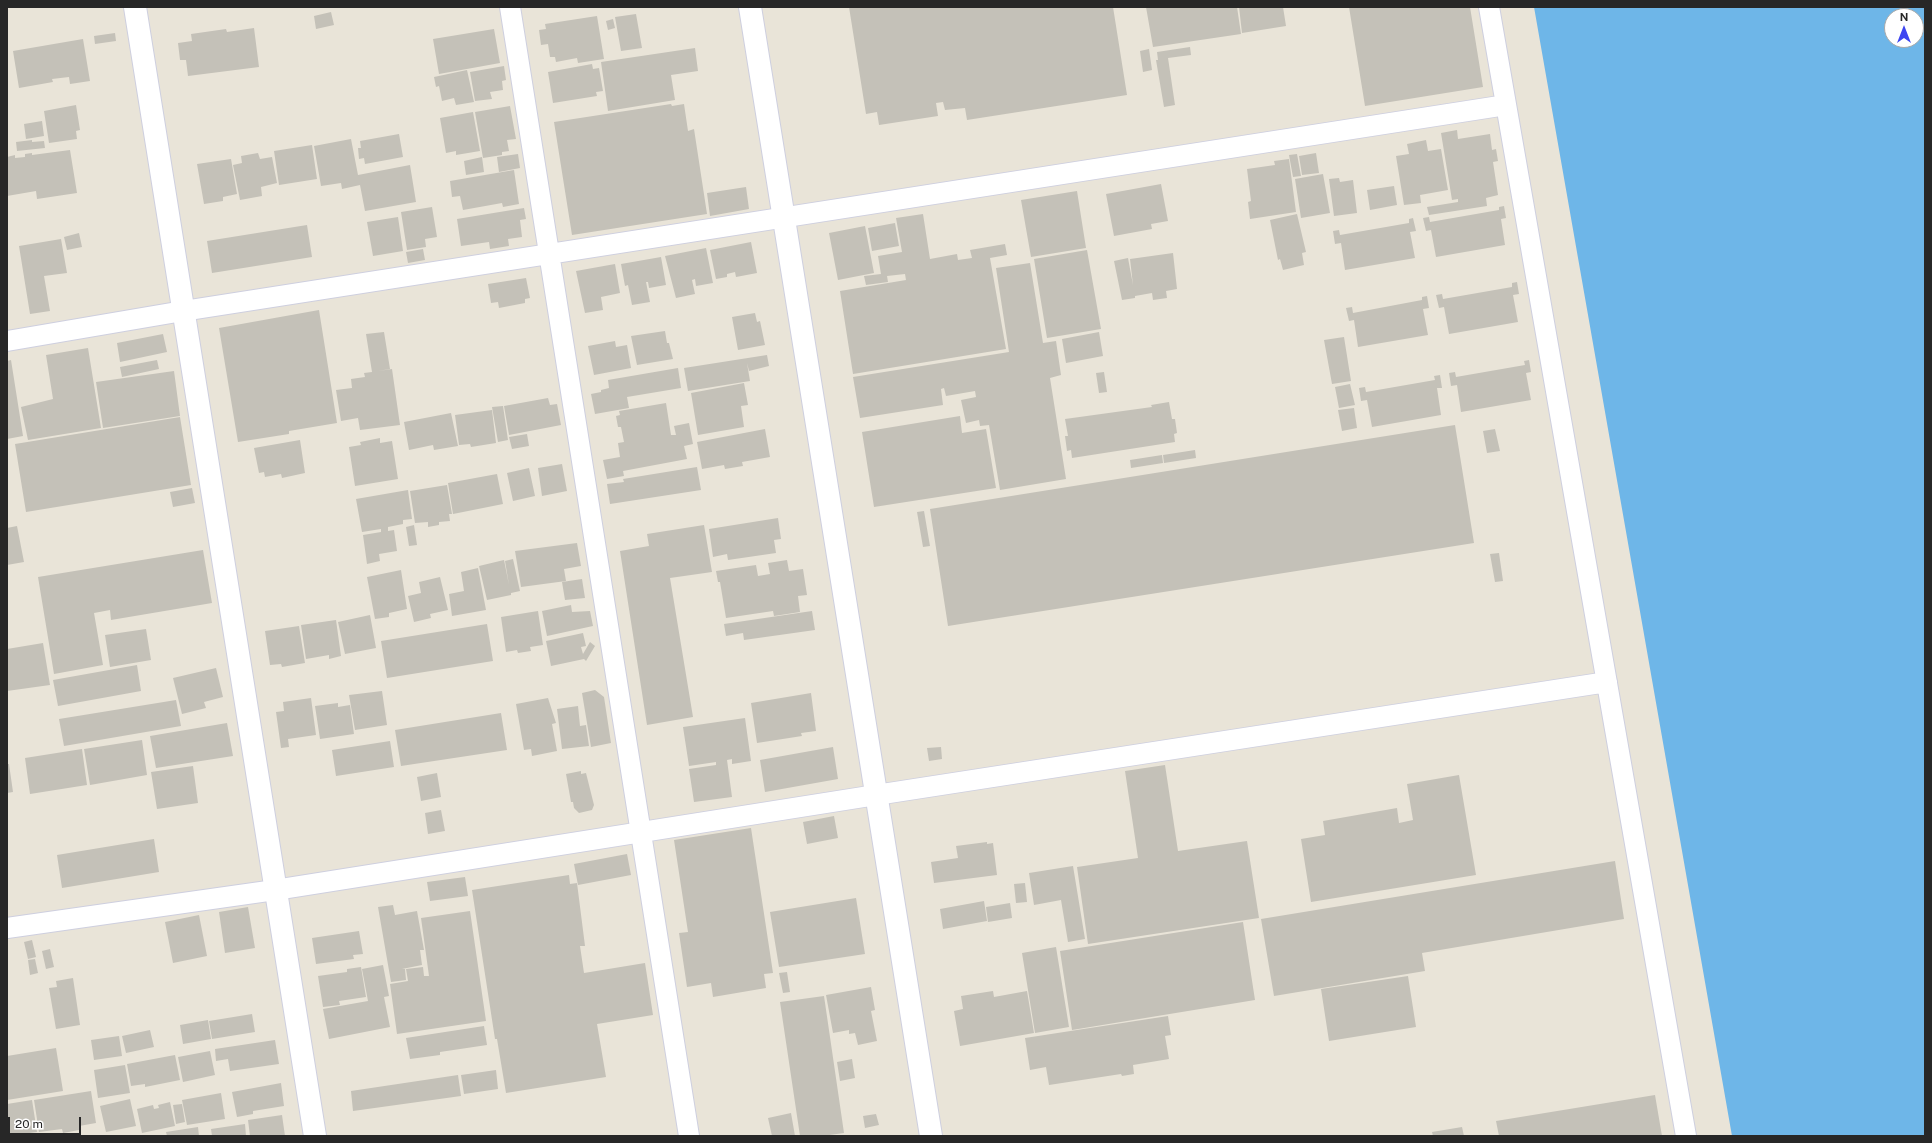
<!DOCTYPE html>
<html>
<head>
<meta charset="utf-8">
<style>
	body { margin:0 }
	#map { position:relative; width:1932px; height:1143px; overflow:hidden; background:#e9e4d8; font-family:"Public Sans",sans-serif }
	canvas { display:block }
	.frame { position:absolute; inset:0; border:8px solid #272727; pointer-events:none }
	.north { position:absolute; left:1884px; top:8px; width:40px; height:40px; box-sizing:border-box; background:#fff; border:1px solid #a9a9a9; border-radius:50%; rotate:0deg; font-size:11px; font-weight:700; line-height:16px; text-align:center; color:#272727 }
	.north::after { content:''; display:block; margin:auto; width:14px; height:18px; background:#3d45f1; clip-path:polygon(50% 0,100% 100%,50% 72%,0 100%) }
	.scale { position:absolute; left:8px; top:1117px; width:73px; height:18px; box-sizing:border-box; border:2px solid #272727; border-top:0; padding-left:5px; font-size:12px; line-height:14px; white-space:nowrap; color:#272727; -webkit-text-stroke:3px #fff; paint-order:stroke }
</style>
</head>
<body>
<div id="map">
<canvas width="1932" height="1143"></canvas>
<div class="frame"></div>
<div class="north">N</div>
<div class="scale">20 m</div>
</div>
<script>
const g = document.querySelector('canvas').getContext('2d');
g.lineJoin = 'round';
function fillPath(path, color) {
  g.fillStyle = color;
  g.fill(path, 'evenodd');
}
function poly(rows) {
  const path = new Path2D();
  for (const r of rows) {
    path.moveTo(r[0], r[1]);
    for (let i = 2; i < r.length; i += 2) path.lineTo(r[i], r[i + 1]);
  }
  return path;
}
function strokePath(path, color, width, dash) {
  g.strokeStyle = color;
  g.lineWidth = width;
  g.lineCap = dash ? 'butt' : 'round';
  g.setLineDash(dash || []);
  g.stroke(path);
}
const water = poly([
	[1534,7,1925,7,1925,1136,1732,1136],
	[1892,16,1916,16,1916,40,1892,40]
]);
const building = poly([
	[849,7,1113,7,1127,95,967,120,965,108,945,110,943,102,936,103,938,116,879,125,877,112,866,114],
	[1146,7,1237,7,1241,34,1153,47],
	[1239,7,1283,7,1286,26,1242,33],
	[1349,7,1470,7,1483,87,1365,106],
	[331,12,334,25,316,29,314,16],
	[636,14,642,48,621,51,615,17],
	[597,16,604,59,578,63,577,58,556,62,555,57,550,57,548,44,541,45,539,30,546,29,545,24],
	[613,19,615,28,608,30,606,21],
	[254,28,259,67,188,76,186,60,180,60,178,43,192,41,191,34,226,29,227,32],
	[494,29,500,63,439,74,433,39],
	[115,33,116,41,95,44,94,36],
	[83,39,90,81,70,84,69,77,52,79,53,82,19,88,13,51],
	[1190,47,1191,55,1168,58,1175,105,1164,107,1156,60,1158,60,1157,52],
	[695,48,698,71,671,75,675,100,608,111,601,62],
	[1149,49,1152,70,1143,72,1140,51],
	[592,64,593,69,599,68,603,91,596,92,597,96,553,103,548,72],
	[504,66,506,80,502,81,503,90,490,92,492,99,475,101,470,72],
	[467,70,474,102,456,105,454,98,442,101,439,86,436,87,434,77],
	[671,104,672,106,684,104,688,131,694,129,707,214,572,235,554,122],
	[76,105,80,130,76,131,77,139,49,143,44,111],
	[510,106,516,139,507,140,509,151,502,152,502,155,483,158,475,112],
	[473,112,480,151,456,155,456,151,446,153,440,118],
	[42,121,44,136,26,139,24,124],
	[1457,130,1458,139,1490,134,1492,150,1496,149,1498,161,1493,162,1498,195,1486,198,1487,206,1429,215,1427,207,1458,202,1458,199,1452,200,1441,133],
	[399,134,403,157,365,164,364,158,359,159,358,148,361,148,360,141],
	[351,139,358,175,410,165,416,202,365,211,360,185,342,189,341,183,321,186,314,146],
	[32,140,32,142,44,141,45,148,17,151,16,142],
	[1426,140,1428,151,1441,149,1448,190,1420,195,1421,203,1404,205,1396,156,1409,154,1407,144],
	[312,145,317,179,279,185,274,151],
	[70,150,77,193,37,199,36,191,7,196,7,157,15,155,15,158,25,157,25,154,32,153,32,155],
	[258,153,260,159,272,157,277,183,261,187,262,196,240,200,233,165,242,163,241,156],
	[1316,153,1319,173,1302,175,1299,156],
	[518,154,520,168,499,172,497,157],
	[1297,154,1301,176,1293,177,1289,155],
	[482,157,484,172,466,175,464,161],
	[231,159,237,194,223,197,223,201,204,204,197,164],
	[1289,159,1296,212,1250,219,1248,202,1251,201,1247,169,1275,165,1274,161],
	[514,170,519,204,503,207,502,203,463,210,460,196,452,197,450,181],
	[1323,174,1330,213,1301,218,1295,179],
	[1339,178,1340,182,1353,180,1357,213,1334,216,1329,179],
	[1161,184,1168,221,1151,224,1152,229,1114,236,1106,194],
	[1394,186,1397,205,1370,210,1367,190],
	[746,187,749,209,710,216,707,193],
	[1077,191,1086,248,1031,257,1021,200],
	[1504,206,1506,218,1501,219,1505,245,1436,257,1431,230,1426,231,1423,218,1429,217,1430,222,1499,210,1499,207],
	[432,207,437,237,425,239,426,247,407,250,401,212],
	[524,208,526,219,520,220,522,237,508,239,509,246,490,249,489,242,461,246,457,219],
	[923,214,930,259,957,254,958,260,972,258,970,250,1005,244,1007,255,990,258,1006,349,853,374,840,291,906,280,905,274,887,276,888,282,866,285,864,276,881,274,878,256,902,252,896,218],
	[1297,214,1306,252,1302,253,1304,265,1283,270,1280,259,1278,260,1270,220],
	[398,217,403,251,373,256,367,222],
	[1413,218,1416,231,1410,232,1415,258,1345,270,1341,243,1335,244,1333,231,1339,230,1340,235,1409,223,1409,219],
	[895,223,899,246,872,251,868,228],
	[307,225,312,257,212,273,207,241],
	[865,226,874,273,838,280,829,233],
	[79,233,82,247,67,250,64,237],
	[61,239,67,273,44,276,50,311,30,314,19,246],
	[751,242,757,273,736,277,735,272,727,274,727,277,716,279,710,250],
	[706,248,713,283,696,286,695,279,692,280,695,294,676,298,665,256],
	[423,249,425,260,408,263,406,252],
	[1087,250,1101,329,1047,338,1034,259],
	[1173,253,1177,289,1166,291,1167,298,1153,300,1152,293,1135,296,1135,298,1122,300,1114,261,1128,258,1133,285,1130,259],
	[661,257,666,285,649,288,648,282,646,282,650,302,632,305,628,285,625,286,621,264],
	[1030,263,1043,343,1056,341,1061,375,1050,378,1066,479,1000,490,989,425,980,426,979,420,966,423,961,400,976,397,975,391,946,396,944,388,941,389,943,405,860,418,853,377,1009,352,996,268],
	[615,264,620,293,601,297,603,310,585,313,576,271],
	[526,278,530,298,525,299,525,303,499,308,498,302,491,303,488,284],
	[1517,282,1519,294,1513,295,1518,322,1449,334,1444,307,1439,308,1436,295,1442,294,1443,299,1512,287,1512,283],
	[1427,296,1429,308,1423,309,1428,335,1358,347,1354,320,1349,321,1346,308,1352,307,1353,313,1422,300,1422,297],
	[319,310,337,423,289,431,289,434,238,442,219,328],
	[755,313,757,322,760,321,765,345,738,350,732,317],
	[665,331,667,343,669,343,673,359,637,365,631,336],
	[384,332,390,369,378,371,392,369,400,425,360,430,358,418,341,421,336,390,352,388,351,379,365,377,364,373,372,372,366,334],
	[1099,332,1103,356,1066,363,1062,339],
	[163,334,167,352,120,362,117,343],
	[1344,337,1351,381,1332,384,1324,340],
	[615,341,616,347,627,345,631,368,594,375,588,346],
	[88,348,101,428,28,440,21,407,53,399,46,355],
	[767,355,769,366,749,371,747,363,750,381,688,391,684,368],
	[11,360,23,436,7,439,7,361],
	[157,360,159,369,122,377,120,367],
	[1529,360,1531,372,1526,373,1531,400,1461,412,1457,385,1451,386,1449,373,1455,372,1456,377,1525,365,1524,361],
	[678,368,681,388,627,397,629,408,595,414,591,394,601,392,601,390,609,388,608,380],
	[174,371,180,416,103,428,96,382],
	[1104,372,1107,392,1099,393,1096,373],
	[1440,375,1442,388,1437,388,1441,415,1372,427,1367,400,1361,401,1359,388,1365,387,1366,392,1435,380,1434,376],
	[744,383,748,405,741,406,744,427,698,435,691,393],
	[1350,384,1355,405,1339,408,1335,387],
	[548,398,550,405,557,404,561,425,509,435,504,406],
	[1169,402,1172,419,1175,419,1177,433,1174,434,1175,442,1072,458,1071,450,1067,451,1065,436,1068,436,1065,419,1152,407,1151,405],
	[666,403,671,435,676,435,674,426,689,423,693,444,684,446,687,459,623,471,624,476,607,479,603,460,620,457,618,443,624,442,621,427,618,427,616,416,620,415,619,411],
	[503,406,508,440,498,442,492,407],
	[1354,408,1357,428,1342,431,1338,410],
	[492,410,496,443,471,447,470,444,459,445,455,415],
	[451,413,458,446,434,450,433,445,409,450,404,422],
	[960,416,962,433,986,429,996,488,874,507,862,432],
	[180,417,191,485,26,512,15,444],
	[1455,425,1474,543,948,626,930,509],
	[765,429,770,457,742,462,743,466,725,469,724,465,702,469,697,442],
	[1495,429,1500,451,1487,453,1483,431],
	[527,434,529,446,512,449,509,437],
	[380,438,380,443,392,441,398,479,355,486,349,447,361,445,360,442],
	[300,440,305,473,282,478,281,474,265,477,264,472,259,473,254,448],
	[1195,450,1196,458,1164,463,1163,455],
	[1162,455,1163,463,1131,468,1130,460],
	[562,464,567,491,542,496,538,468],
	[697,467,701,490,610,504,607,484,624,482,623,479],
	[529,468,535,496,513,501,507,473],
	[497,474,503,504,453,514,448,483],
	[447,485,452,514,449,514,450,521,439,522,439,525,428,527,428,522,415,523,410,491],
	[192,488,195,503,173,507,170,492],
	[408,490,412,519,403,520,403,524,388,527,388,531,394,530,397,551,379,554,380,561,367,564,363,535,381,532,381,529,362,532,356,499],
	[924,511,930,546,923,547,917,512],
	[778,518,781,539,774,540,776,553,728,560,727,554,713,557,709,529],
	[414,525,417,545,409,546,406,527],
	[704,525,712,572,670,578,693,717,647,725,620,551,649,546,647,534],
	[17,526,24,562,7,565,7,528],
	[577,543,581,566,564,569,566,581,521,587,515,551],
	[203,550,212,603,111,620,110,610,94,613,103,665,54,674,38,577],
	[1499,553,1503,581,1495,582,1490,554],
	[513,559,520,591,511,593,511,595,487,600,479,566,504,560,509,585,505,561],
	[787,560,789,571,803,569,807,595,798,596,800,612,774,616,773,611,726,618,720,582,718,582,716,571,756,565,758,576,770,574,768,563],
	[478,568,486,610,452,616,449,594,464,591,461,572],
	[401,570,407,609,389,613,389,617,375,619,367,577],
	[440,577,448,610,430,614,431,618,414,622,408,596,421,593,419,582],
	[582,579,585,598,565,600,562,582],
	[571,605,572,612,590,611,593,626,547,636,542,611],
	[538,611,543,645,530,647,531,651,518,653,517,650,506,652,501,617],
	[812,611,815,630,744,640,743,633,726,636,724,624],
	[370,615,376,648,345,654,338,622],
	[336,620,341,656,329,659,329,655,306,659,301,625],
	[487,624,493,661,387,678,381,641],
	[299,626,305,663,282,667,281,664,270,665,265,631],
	[146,629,151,660,110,667,105,635],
	[583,633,586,646,581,647,583,654,590,642,595,646,586,661,584,659,551,666,546,641],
	[43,643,50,685,7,691,7,649],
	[137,665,141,691,58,706,53,680],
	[216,668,223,697,204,702,206,708,182,714,173,678],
	[595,690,604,697,611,743,591,747,582,693],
	[382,691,387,725,355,730,349,695],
	[811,693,816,731,801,733,802,736,757,743,751,703],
	[311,698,316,735,288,739,289,747,281,748,276,712,284,711,283,702],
	[548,698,556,723,552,724,557,751,532,756,531,749,524,750,516,704],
	[176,700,181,726,64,746,59,719],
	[338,703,338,707,350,705,354,734,320,739,315,706],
	[578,706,580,726,586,725,589,746,562,749,557,709],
	[501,713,507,750,401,766,395,730],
	[745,718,751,761,732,764,732,759,727,760,732,797,694,802,689,769,716,765,716,762,689,766,683,727],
	[227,723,233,756,156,768,150,736],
	[142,740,147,775,90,785,84,749],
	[390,741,394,767,336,776,332,750],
	[833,747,838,779,765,792,760,760],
	[941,747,942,759,929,761,927,748],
	[82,749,87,785,30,794,25,758],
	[7,764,9,764,13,792,7,793],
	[1165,765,1178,851,1247,841,1259,918,1088,944,1077,867,1138,858,1125,771],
	[193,766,198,803,157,809,151,772],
	[581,771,581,774,586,773,594,805,592,810,579,813,574,808,573,802,571,802,566,774],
	[437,773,441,797,421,801,417,777],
	[1459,775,1476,875,1311,902,1301,839,1325,835,1323,821,1397,808,1399,823,1413,820,1407,784],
	[441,810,445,831,428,834,425,813],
	[834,816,838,838,807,844,803,822],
	[751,828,773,973,764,974,766,988,713,997,711,983,687,987,679,933,688,932,674,840],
	[154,839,159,872,62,888,57,855],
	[987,842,987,844,993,843,997,875,934,883,931,862,958,858,956,846],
	[627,854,631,875,578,885,574,864],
	[1615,861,1624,919,1422,953,1425,971,1274,996,1261,919],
	[1073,866,1085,939,1068,942,1061,900,1034,905,1029,873],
	[569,875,570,884,577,883,585,946,580,946,584,973,645,963,653,1015,597,1024,606,1077,506,1093,497,1039,495,1039,472,890],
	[465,877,468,896,430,901,427,882],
	[1025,883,1027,902,1016,903,1014,884],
	[856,898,865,954,779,967,770,912],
	[984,901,987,921,943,929,940,909],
	[1010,903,1012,918,988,922,986,907],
	[393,905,395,915,417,911,424,950,420,950,422,965,402,969,405,969,406,980,391,982,378,907],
	[248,907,255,948,225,953,219,912],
	[470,911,486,1021,397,1034,390,984,408,981,406,969,423,967,424,976,429,976,421,918],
	[199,915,207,956,173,963,165,922],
	[1243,922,1255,1000,1072,1030,1060,951],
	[359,931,363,954,353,955,354,959,316,964,312,938],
	[32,940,36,957,28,959,24,942],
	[1056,947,1069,1027,1035,1033,1022,953],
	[50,949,54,967,46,969,42,951],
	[35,959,38,973,30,975,28,960],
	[383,965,389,996,384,997,390,1027,329,1039,323,1009,368,1001,362,969],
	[361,967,366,997,339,1001,340,1005,323,1007,318,976,347,972,347,969],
	[787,972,790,992,783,993,779,973],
	[1408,976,1416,1027,1329,1041,1321,989],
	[73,978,80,1025,56,1029,49,988,57,987,56,981],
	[871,987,875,1010,871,1011,877,1041,858,1045,855,1033,849,1034,849,1030,833,1033,826,995],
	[993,991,994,997,1027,991,1034,1033,960,1046,954,1011,963,1009,961,996],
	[824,996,844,1133,822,1136,800,1136,780,1002],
	[252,1014,255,1032,212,1039,209,1021],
	[1168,1016,1171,1035,1165,1036,1169,1059,1133,1065,1134,1074,1122,1076,1121,1074,1049,1085,1046,1067,1030,1070,1025,1038],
	[208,1020,211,1039,183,1044,180,1025],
	[484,1026,487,1045,440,1052,440,1055,410,1059,406,1038],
	[150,1030,154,1047,126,1053,122,1036],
	[119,1036,122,1056,94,1060,91,1040],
	[275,1040,279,1064,230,1071,228,1059,216,1061,215,1049],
	[56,1048,63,1091,7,1100,7,1056],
	[210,1051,215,1075,183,1082,178,1057],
	[175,1055,180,1080,145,1087,145,1084,131,1086,127,1064],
	[852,1059,855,1078,840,1081,837,1062],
	[125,1065,130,1093,98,1098,94,1070],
	[496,1070,498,1089,464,1094,461,1075],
	[458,1075,461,1096,353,1111,351,1091],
	[281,1083,284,1106,253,1111,253,1114,237,1117,232,1092],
	[91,1091,96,1123,79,1126,79,1130,63,1133,62,1129,39,1132,34,1100],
	[221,1093,225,1119,187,1125,182,1100],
	[1655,1095,1662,1136,1499,1136,1496,1121],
	[130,1099,136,1126,106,1132,100,1106],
	[32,1100,37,1132,7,1136,7,1104],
	[170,1102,175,1126,142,1133,137,1109,153,1105,154,1109,159,1108,158,1105],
	[182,1104,185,1122,176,1124,173,1105],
	[791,1113,795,1136,772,1136,768,1118],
	[876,1114,879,1125,865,1128,863,1116],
	[282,1115,285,1136,250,1136,248,1120],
	[245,1124,246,1136,212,1136,211,1129],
	[198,1127,199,1136,167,1136,166,1132],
	[1462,1127,1464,1136,1433,1136,1432,1132]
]);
const street = poly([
	[510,7,689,1136],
	[1489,7,1686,1136],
	[7,341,183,311,1506,105],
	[7,928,275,890,876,795,1607,682]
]);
const secondary = poly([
	[135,7,315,1136],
	[750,7,931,1136]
]);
fillPath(water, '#6eb6e8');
fillPath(building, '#c4c1b8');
strokePath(street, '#cecfdf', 22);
strokePath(secondary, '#cecfdf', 24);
strokePath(street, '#fff', 20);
strokePath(secondary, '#fff', 22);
</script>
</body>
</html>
